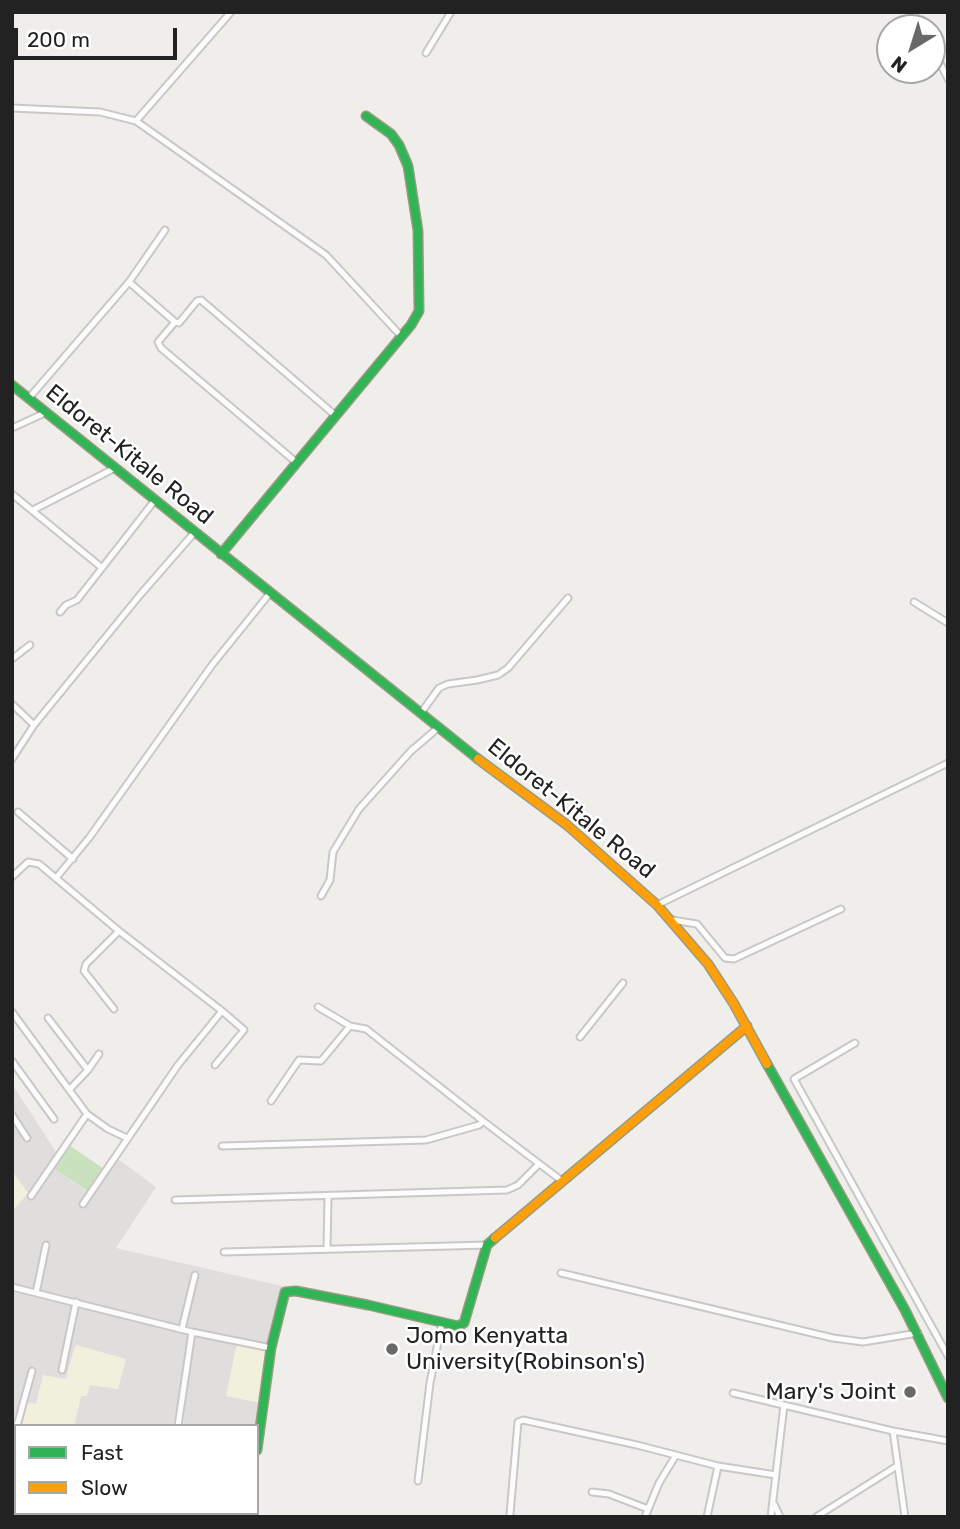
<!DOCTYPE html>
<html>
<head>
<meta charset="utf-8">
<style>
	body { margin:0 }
	#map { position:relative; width:960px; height:1529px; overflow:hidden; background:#f0eeeb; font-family:Rubik,sans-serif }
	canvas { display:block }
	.frame { position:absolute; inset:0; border:14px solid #222; pointer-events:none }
	.legend { position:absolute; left:14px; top:1424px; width:245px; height:91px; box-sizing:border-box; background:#fff; border:2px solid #a7a7a7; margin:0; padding:9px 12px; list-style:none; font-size:21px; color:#222 }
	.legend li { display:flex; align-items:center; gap:14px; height:35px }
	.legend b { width:35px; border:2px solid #a7a7a7 }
	.north { position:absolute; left:876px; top:14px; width:70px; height:70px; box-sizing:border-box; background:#fff; border:2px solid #a7a7a7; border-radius:50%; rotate:218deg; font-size:19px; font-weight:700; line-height:28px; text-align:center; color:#222 }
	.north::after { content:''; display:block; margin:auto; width:24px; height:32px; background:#6a6968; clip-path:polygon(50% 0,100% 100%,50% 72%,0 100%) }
	.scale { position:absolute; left:14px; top:28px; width:163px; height:32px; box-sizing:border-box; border:4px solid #222; border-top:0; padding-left:9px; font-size:21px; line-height:24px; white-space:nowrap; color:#222; -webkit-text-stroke:5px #fff; paint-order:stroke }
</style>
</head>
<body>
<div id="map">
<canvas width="960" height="1529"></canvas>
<div class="frame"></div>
<ul class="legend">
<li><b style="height:9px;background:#30b455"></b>Fast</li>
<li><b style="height:9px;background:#ff9f0a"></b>Slow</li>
</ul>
<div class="north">N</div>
<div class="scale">200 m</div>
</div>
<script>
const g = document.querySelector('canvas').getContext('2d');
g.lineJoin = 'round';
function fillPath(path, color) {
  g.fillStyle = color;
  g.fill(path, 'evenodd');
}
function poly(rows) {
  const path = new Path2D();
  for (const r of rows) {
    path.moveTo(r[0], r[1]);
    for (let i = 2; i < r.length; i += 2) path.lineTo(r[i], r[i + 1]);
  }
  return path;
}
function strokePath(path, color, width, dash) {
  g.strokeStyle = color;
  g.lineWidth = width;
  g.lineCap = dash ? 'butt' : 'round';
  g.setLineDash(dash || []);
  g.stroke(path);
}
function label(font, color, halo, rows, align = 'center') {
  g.font = font + ' Rubik,sans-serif';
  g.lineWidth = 5;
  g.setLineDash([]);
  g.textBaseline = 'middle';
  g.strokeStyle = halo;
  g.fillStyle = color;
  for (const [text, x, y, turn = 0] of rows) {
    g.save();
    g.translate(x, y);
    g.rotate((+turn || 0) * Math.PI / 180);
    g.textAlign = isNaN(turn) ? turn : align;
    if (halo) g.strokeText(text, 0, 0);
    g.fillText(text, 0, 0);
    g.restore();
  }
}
const residential = poly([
	[12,1084,56,1152,49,1164,53,1168,88,1192,114,1156,156,1187,116,1248,282,1286,267,1345,186,1328,12,1284,12,1211,28,1193,12,1171],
	[12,1292,189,1334,173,1426,74,1426,81,1396,75,1345,66,1379,35,1404,27,1402,20,1426,16,1426,12,1434],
	[194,1336,237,1344,226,1396,261,1403,257,1426,183,1426]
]);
const farmland = poly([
	[12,1171,28,1193,12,1211],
	[237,1344,268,1352,261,1403,226,1396],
	[76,1345,126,1359,118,1389,90,1385,87,1396,81,1396,74,1426,20,1426,27,1402,36,1404,43,1375,66,1379],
	[57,1513,159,1513,159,1517,56,1517]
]);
const forest = poly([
	[69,1145,104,1169,89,1192,53,1168]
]);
const street = poly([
	[913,12,921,28],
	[932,47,948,79],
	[426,53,451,12],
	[12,108,100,112,136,121,326,255,401,336],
	[136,121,231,12],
	[129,282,175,322,179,323,197,301,201,300,336,416],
	[175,322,158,342,161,348,297,463],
	[29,398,129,282,165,230],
	[12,428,47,412],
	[12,494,101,567],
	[33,510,115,468],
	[914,602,948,623],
	[60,612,66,605,77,600,155,500],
	[12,659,30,645],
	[12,704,34,725],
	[421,713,439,688,448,684,477,680,498,675,508,668,568,598],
	[12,759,34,725,140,595,194,533],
	[18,812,73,859],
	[12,877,28,862,39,864,119,931,222,1011,178,1065,83,1204],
	[56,878,89,838,212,665,270,593],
	[321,896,330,880,333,852,359,809,411,751,439,727],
	[657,905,948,763],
	[672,920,697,924,725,958,734,959,841,909],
	[318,1007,350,1026,366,1029,483,1121],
	[114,1009,84,971,86,964,119,931],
	[12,1012,87,1114,108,1129,127,1138],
	[48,1018,88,1070,69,1090],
	[580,1037,623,983],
	[855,1043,794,1079,948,1356],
	[12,1061,54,1119],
	[215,1065,244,1030,222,1011],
	[88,1070,99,1054],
	[271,1101,299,1060,321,1061,350,1026],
	[12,1115,27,1138],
	[222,1146,426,1140,479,1125,483,1121,562,1181],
	[31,1196,87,1114],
	[175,1200,507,1190,518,1185,539,1164],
	[327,1249,328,1197],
	[224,1252,487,1245],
	[561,1273,833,1338,863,1342,918,1333],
	[12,1287,192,1332,271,1348],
	[36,1293,46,1245],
	[182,1329,195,1275],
	[62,1370,76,1302],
	[733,1393,893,1431,948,1441],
	[17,1426,32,1371],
	[178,1426,192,1332],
	[893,1431,905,1517],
	[14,1436,16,1429],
	[418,1481,430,1383,442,1322],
	[592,1492,609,1494,648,1509],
	[774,1504,780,1517],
	[12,1514,27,1517],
	[510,1514,518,1422,523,1420,637,1445,718,1466,776,1475],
	[52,1517,52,1513],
	[645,1517,659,1483,676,1455],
	[707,1517,718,1466],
	[771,1517,784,1405],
	[816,1517,897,1466]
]);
const fast = poly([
	[12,385,478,759],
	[221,554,411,325,419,311,418,231,408,166,399,145,391,134,366,116],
	[767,1064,905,1310,948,1398],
	[257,1450,271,1348,285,1292,296,1291,368,1305,458,1326,464,1323,487,1245,495,1238]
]);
const slow = poly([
	[478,759,567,825,657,905,708,964,734,1004,767,1064],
	[495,1238,747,1026]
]);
const markers = [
	[392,1349,7,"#6a6968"],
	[910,1392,7,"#6a6968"]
];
const streetNames = [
	["Eldoret-Kitale Road",129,455,39],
	["Eldoret-Kitale Road",571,809,39]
];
const poiNames = [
	["Jomo Kenyatta",406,1336],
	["University(Robinson's)",406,1362],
	["Mary's Joint",896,1392,"right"]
];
fillPath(residential, '#dfdedc');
fillPath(farmland, '#f0f0dd');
fillPath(forest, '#cae1be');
strokePath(street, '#c9c8c7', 9);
strokePath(fast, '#999c81', 11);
strokePath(slow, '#999c81', 11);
strokePath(street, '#fdfcfc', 5);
strokePath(fast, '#30b455', 8);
strokePath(slow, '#ff9f0a', 8);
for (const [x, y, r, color] of markers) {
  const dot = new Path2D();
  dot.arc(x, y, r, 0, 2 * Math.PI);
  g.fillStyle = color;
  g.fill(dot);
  strokePath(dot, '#fff', 2.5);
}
label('23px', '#222', '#fff', streetNames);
label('23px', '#222', '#fff', poiNames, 'left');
</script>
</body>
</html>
